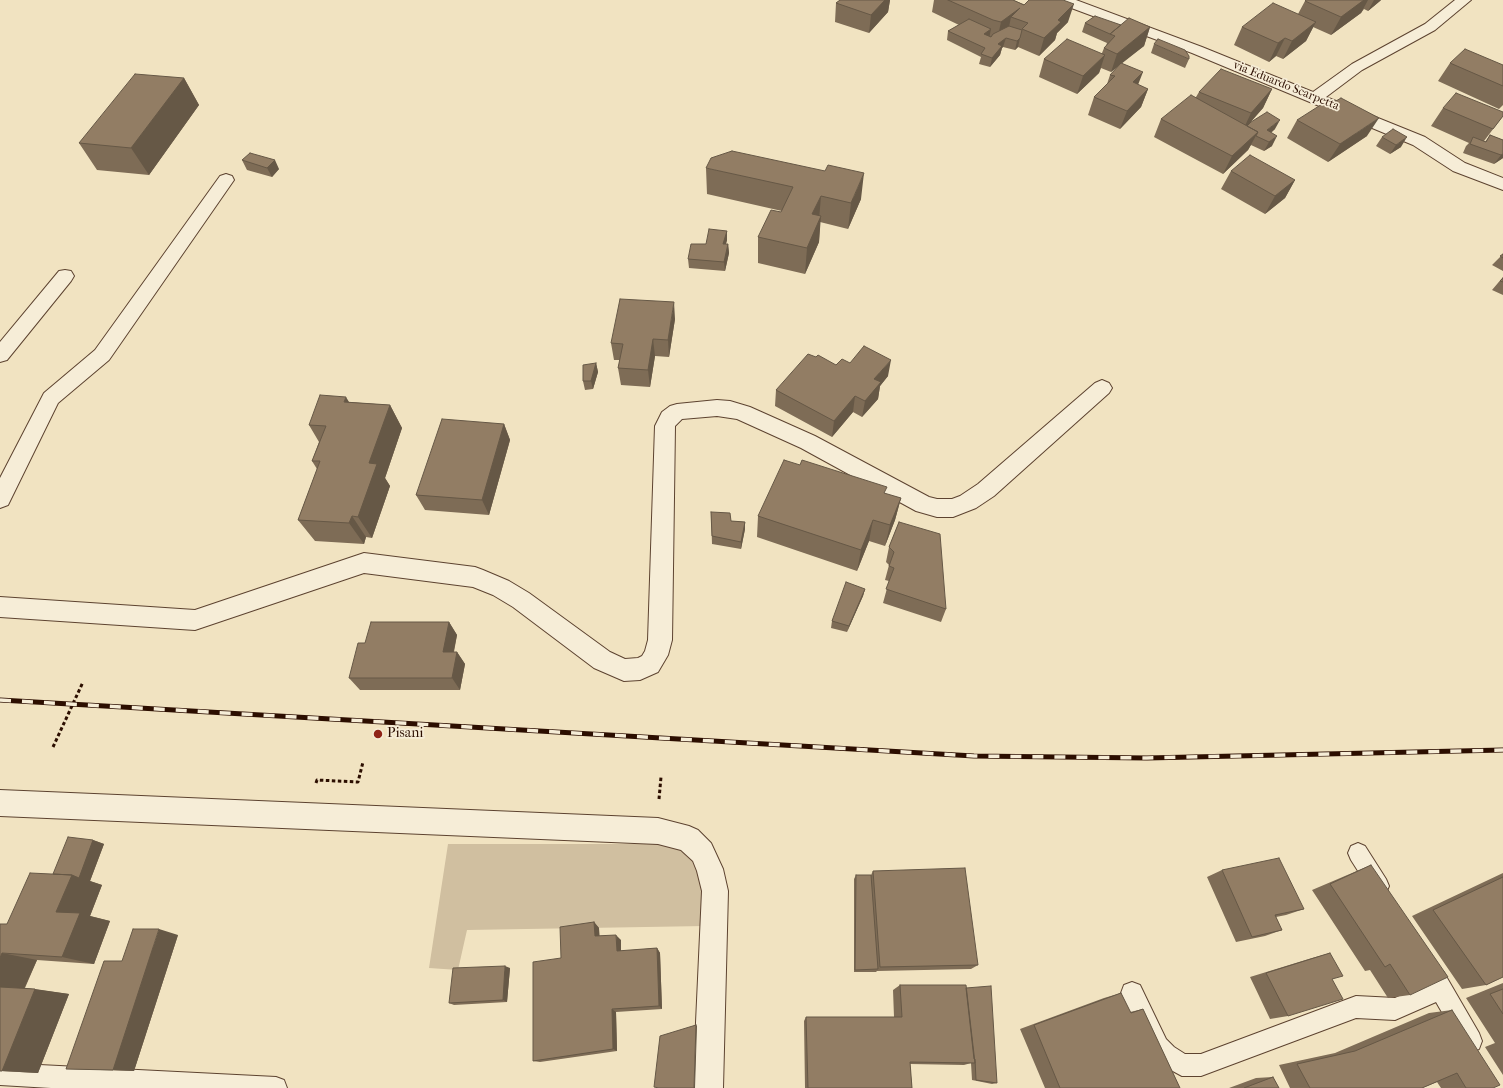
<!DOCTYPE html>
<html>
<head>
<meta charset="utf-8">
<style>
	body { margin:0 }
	canvas { display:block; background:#f1e3c1 }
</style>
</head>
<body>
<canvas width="1503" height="1088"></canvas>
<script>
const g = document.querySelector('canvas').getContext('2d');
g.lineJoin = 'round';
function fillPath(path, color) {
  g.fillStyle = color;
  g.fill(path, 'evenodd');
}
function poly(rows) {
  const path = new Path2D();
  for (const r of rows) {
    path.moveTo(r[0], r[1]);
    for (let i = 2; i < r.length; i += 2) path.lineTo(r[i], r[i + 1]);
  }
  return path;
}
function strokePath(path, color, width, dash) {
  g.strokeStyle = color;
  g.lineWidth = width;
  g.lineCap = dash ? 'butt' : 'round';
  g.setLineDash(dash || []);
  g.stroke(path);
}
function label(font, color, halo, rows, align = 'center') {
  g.font = font + ' "IM FELL French Canon",serif';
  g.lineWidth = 3.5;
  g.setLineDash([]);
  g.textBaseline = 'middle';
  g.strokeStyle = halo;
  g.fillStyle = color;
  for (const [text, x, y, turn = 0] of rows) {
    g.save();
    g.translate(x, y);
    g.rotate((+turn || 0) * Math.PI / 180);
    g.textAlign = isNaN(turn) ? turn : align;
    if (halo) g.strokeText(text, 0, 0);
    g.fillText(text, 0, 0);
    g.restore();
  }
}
const green = poly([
	[448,844,674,844,689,853,697,869,703,894,705,926,467,930,458,970,429,968]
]);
const path = poly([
	[53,747,83,682],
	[316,783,317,780,358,782,363,762],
	[659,799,661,777]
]);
const service = poly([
	[1358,843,1365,846,1386,879,1389,886,1386,893,1379,896,1372,893,1351,860,1348,853,1351,846,1358,843],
	[1435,968,1443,971,1479,1033,1482,1041,1479,1049,1471,1052,1463,1049,1436,1002,1395,1020,1356,1018,1201,1076,1182,1076,1158,1063,1150,1055,1121,993,1124,985,1132,982,1140,985,1166,1039,1174,1047,1185,1054,1201,1054,1356,996,1395,998,1426,984,1424,979,1427,971,1435,968],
	[0,1063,276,1077,284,1080,287,1088,51,1088,0,1085,0,1063]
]);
const minor = poly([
	[1056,0,1076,0,1202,47,1313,92,1352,64,1425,24,1455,0,1471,0,1435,30,1362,70,1326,97,1425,137,1465,163,1503,178,1503,190,1453,171,1413,145,1192,53,1058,3,1056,0],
	[226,174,232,176,234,180,109,360,58,403,8,505,0,508,0,478,44,393,95,350,220,176,226,174],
	[65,270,71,271,74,276,71,281,7,360,0,362,0,342,59,271,65,270],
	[1102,380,1109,383,1112,388,1109,393,994,496,976,508,953,517,937,517,916,511,801,448,737,419,717,416,682,419,675,426,672,640,668,655,658,672,640,680,624,681,594,668,513,607,493,595,473,587,364,573,195,630,0,617,0,597,195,610,364,553,475,567,483,570,509,581,529,593,610,652,625,659,638,658,642,656,645,651,648,640,655,426,662,412,670,406,677,404,717,400,730,401,750,407,815,436,929,497,937,499,952,499,960,496,978,484,1095,383,1102,380],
	[0,790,658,818,689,826,698,830,711,843,723,869,728,891,723,1088,693,1088,702,891,697,871,693,861,681,850,658,844,0,816,0,790]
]);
const rail = poly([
	[0,700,974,756,1147,758,1503,750]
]);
const wall = poly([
	[840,0,890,0,888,12,869,33,835,22,836,3],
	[934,0,1013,0,1068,22,1057,33,1055,40,1039,56,1018,47,1015,50,1003,47,1002,48,1000,55,990,67,979,64,981,57,947,40,948,31,959,25,932,12],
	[1306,0,1381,0,1380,1,1368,11,1364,9,1361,13,1331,35,1313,27,1306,41,1283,59,1276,56,1269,62,1234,45,1242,27,1298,14,1305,1],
	[1085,23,1150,27,1144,46,1121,63,1138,85,1148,89,1141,107,1120,129,1088,115,1094,97,1107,84,1110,75,1121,64,1111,72,1101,68,1099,73,1077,94,1039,77,1044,59,1102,53,1104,48,1106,46,1107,43,1082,32],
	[1154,44,1189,59,1185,68,1151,53],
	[1450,63,1503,65,1503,105,1499,109,1438,81],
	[184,78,199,105,149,175,97,170,79,143],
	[1272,89,1263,108,1247,126,1275,129,1271,133,1272,146,1264,151,1251,145,1248,150,1223,174,1154,137,1161,119,1196,97,1199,92],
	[1443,108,1503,116,1484,141,1485,142,1490,135,1503,140,1503,158,1494,164,1463,153,1466,146,1469,143,1431,126],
	[1297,120,1367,136,1328,162,1287,138],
	[1382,137,1401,147,1390,154,1376,146],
	[242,160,279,169,272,177,247,170],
	[706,168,861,199,848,229,820,222,819,242,805,274,758,263,758,237,781,212,782,211,707,194],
	[1231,171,1295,180,1285,198,1265,214,1221,189],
	[727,231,727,240,726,244,728,244,729,253,725,271,689,268,688,259,706,244],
	[1503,254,1503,271,1492,265],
	[1503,277,1503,295,1492,290],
	[675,319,669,357,655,356,650,387,621,385,618,368,620,360,614,360,611,343],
	[596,363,598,372,593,389,585,390,583,381],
	[850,363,888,376,880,386,878,399,862,417,853,412,832,437,775,406,776,390,836,365],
	[349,402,390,405,402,428,385,478,390,486,372,538,366,537,364,544,315,541,298,520,317,469,312,461,319,442,309,425],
	[504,424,510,440,489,515,425,510,416,495],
	[885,494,901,498,895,520,885,546,869,541,857,571,757,537,758,516],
	[711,512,731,521,745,522,745,529,741,549,712,544],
	[899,522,946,609,941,622,883,603,889,581,885,580,889,565,886,562,889,547],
	[865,589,863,596,847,632,831,628,832,621],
	[449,622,457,635,454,652,457,652,465,664,460,690,360,690,349,678,365,643],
	[93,840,104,844,90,881,102,885,90,916,110,921,94,964,37,960,25,988,69,994,38,1073,0,1071,0,924,7,924,53,874],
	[1371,865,1410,995,1388,998,1370,970,1365,971,1312,890,1352,873],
	[1222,870,1304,909,1286,915,1276,917,1282,930,1265,936,1236,942,1207,877],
	[873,871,978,965,971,969,877,971,876,972,854,972,854,879,856,875,871,875],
	[1503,873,1503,977,1486,985,1462,989,1412,916],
	[594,922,599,928,599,936,621,940,621,951,657,948,660,953,662,1009,616,1012,617,1051,540,1062,533,1061,561,958],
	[178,935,134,1071,66,1069,122,961],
	[1330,953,1332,979,1288,1016,1270,1019,1250,977,1312,958],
	[510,968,507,1002,454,1005,449,1003],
	[1503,983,1503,1075,1485,1047,1495,1043,1466,998],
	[900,985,966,988,997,1083,992,1084,972,1080,971,1063,964,1065,910,1064,912,1088,805,1088,804,1021,806,1017,894,1017,893,990],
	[1121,993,1130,1012,1143,1009,1180,1088,1045,1088,1020,1029,1104,998],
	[1452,1010,1493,1088,1441,1088,1437,1082,1422,1088,1290,1088,1279,1065,1335,1053,1429,1013],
	[1273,1077,1279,1088,1229,1088,1256,1078]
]);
const shadedWall = poly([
	[885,0,890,0,888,12,869,33,871,15],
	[1363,0,1368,0,1361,13,1331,35,1341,17],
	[1374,0,1381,0,1380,1,1368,11],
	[1074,4,1068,22,1057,33,1055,40,1039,56,1044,38,1058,20],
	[1020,8,1011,17,1008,32,997,40,1001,22],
	[1316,22,1306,41,1283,59,1292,41],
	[1150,27,1144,46,1111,72,1117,54],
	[991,29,989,39,984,34],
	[1006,38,1003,47,1002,48,1000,55,990,67,992,58,998,44],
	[1020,38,1018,47,1015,50,1017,41],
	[1285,38,1276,56,1269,62,1278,43],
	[1105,55,1099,73,1077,94,1083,76],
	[1143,72,1136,90,1133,82],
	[184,78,199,105,149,175,131,148],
	[1148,89,1141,107,1120,129,1127,111],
	[1272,89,1263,108,1242,132,1251,113],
	[1379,118,1367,136,1328,162,1340,144],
	[1280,120,1275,129,1262,139,1267,130],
	[1258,132,1248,150,1223,174,1232,156],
	[1277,136,1272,146,1264,151,1269,142],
	[1407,137,1401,147,1390,154,1396,145],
	[1503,154,1503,158,1494,164,1501,155],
	[275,160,279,169,272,177,267,168],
	[864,173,861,199,848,229,851,203],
	[1295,180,1285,198,1265,214,1275,196],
	[821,196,819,220,821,216,819,242,805,274,807,248,812,214],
	[727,231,727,240,723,253,723,244],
	[728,244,729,253,725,271,724,262],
	[674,302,675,319,669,357,668,340],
	[653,339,655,356,650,387,648,370],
	[891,360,888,376,880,386,878,399,862,417,865,401,874,379],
	[596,363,598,372,593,389,591,381],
	[855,396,853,412,832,437,834,421],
	[346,397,360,420,344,402],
	[390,405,402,428,385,478,390,486,372,538,358,517,369,463],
	[504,424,510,440,489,515,482,500],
	[901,498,895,520,885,546,890,525],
	[352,516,366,537,364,544,349,523],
	[873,520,869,541,857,571,861,550],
	[745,522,745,529,741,549,741,542],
	[865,589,863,596,847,632,849,626],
	[449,622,457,635,451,664,443,652],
	[457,652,465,664,460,690,452,678],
	[93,840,104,844,90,881,102,885,90,916,110,921,94,964,62,957,56,912,72,875],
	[594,922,599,928,600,941,595,936],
	[159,929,178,935,134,1071,113,1070],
	[616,935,621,940,621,956,617,951],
	[657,948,660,953,662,1009,659,1006],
	[2,953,37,960,23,991,0,988,0,958],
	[505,966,510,968,507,1002,503,1000],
	[35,989,69,994,38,1073,2,1071],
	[612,1009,616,1012,617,1051,613,1049],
	[696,1025,697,1026,695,1088,694,1088]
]);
const building = poly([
	[840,0,885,0,871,15,836,3,840,0],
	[948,0,1013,0,1024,5,1029,0,1063,0,1074,4,1058,20,1061,22,1044,38,1022,29,1028,23,1011,17,1020,8,1001,22,993,20,948,0],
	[1306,0,1364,0,1341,17,1305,1,1306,0],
	[1273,3,1316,22,1292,41,1285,38,1278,43,1242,27,1273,3],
	[1095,16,1121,25,1110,34,1085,23,1095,16],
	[1129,18,1150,27,1117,54,1104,48,1115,36,1110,34,1129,18],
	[969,19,991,29,984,34,991,37,993,34,1009,26,1022,30,1020,38,1017,41,1006,38,998,44,1002,46,992,58,981,54,985,48,948,31,969,19],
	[1067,39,1105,55,1083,76,1044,59,1067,39],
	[1158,39,1185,50,1189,56,1189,59,1154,44,1158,39],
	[1465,49,1503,65,1503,86,1450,63,1465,49],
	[1121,63,1143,72,1133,82,1148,89,1127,111,1094,97,1115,76,1110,75,1121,63],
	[1221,69,1272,89,1251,113,1199,92,1221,69],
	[135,74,184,78,131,148,79,143,135,74],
	[1456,93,1503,112,1503,116,1493,129,1443,108,1456,93],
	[1191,95,1258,132,1232,156,1161,119,1191,95],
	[1341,98,1379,118,1340,144,1297,120,1330,99,1336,101,1341,98],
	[1267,112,1280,120,1267,130,1277,136,1269,142,1256,136,1258,132,1247,126,1251,122,1267,112],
	[1393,129,1407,137,1396,145,1382,137,1393,129],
	[1490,135,1503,140,1503,154,1501,155,1470,144,1473,137,1486,142,1490,135],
	[732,151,825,171,828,165,864,173,851,203,821,196,812,214,821,216,807,248,758,237,771,210,781,212,793,187,706,168,711,158,732,151],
	[250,153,275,160,267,168,242,160,250,153],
	[1250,155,1295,180,1275,196,1231,171,1250,155],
	[709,229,727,231,723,244,728,244,724,262,688,259,691,244,706,244,709,229],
	[1503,254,1503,258,1500,256,1503,254],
	[1503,278,1503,282,1500,281,1503,278],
	[620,299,674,302,668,340,653,339,648,370,618,368,623,344,611,343,620,299],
	[864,346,891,360,874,379,881,382,865,401,855,396,834,421,776,390,808,354,816,357,818,355,836,365,842,359,850,363,864,346],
	[596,363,591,381,583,381,583,365,596,363],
	[320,395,346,397,344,402,390,405,369,463,377,464,358,517,352,516,349,523,298,520,320,461,312,461,326,426,309,425,320,395],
	[442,419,504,424,482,500,416,495,442,419],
	[784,460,800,465,802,460,887,487,884,493,901,498,890,525,873,520,861,550,758,516,784,460],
	[711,512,730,513,731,521,745,522,741,542,712,536,711,512],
	[899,522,940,534,946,609,886,589,894,568,889,566,894,552,889,547,899,522],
	[846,582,865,589,849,626,832,621,846,582],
	[371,622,449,622,443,652,457,652,452,678,349,678,358,643,365,643,371,622],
	[68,837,93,840,79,878,72,875,53,874,68,837],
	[1279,858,1304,909,1275,915,1282,930,1252,937,1222,870,1279,858],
	[1371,865,1448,977,1410,995,1390,964,1385,967,1330,884,1371,865],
	[965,868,978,965,880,967,873,871,965,868],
	[30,873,72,875,56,912,80,913,62,957,2,953,0,958,0,924,7,924,30,873],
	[856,875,871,875,878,969,855,970,856,875],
	[1503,877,1503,977,1486,985,1433,910,1503,877],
	[594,922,595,936,616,935,617,951,657,948,659,1006,612,1009,613,1049,533,1061,533,962,561,958,560,927,594,922],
	[133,929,159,929,113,1070,66,1069,104,961,122,961,133,929],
	[1330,953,1343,976,1332,979,1343,999,1288,1016,1266,973,1330,953],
	[505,966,503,1000,449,1003,453,968,505,966],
	[900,985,966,985,975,1063,910,1062,912,1088,808,1088,806,1017,902,1017,900,985],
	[991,986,997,1083,976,1080,975,1059,974,1059,966,988,991,986],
	[0,987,35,989,2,1071,0,1071,0,987],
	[1503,989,1503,1014,1490,994,1503,989],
	[1121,993,1131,1013,1143,1009,1180,1088,1060,1088,1034,1025,1121,993],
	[1452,1010,1500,1085,1493,1088,1466,1088,1457,1073,1422,1088,1310,1088,1297,1064,1355,1051,1452,1010],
	[696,1025,694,1088,659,1088,654,1087,660,1036,696,1025],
	[1273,1077,1279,1088,1244,1088,1273,1077]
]);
const markers = [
	[378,734,5,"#8f2418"]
];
const farStreetnames = [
	["via Eduardo Scarpetta",1286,86,22]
];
const poiNames = [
	["Pisani",387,734]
];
fillPath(green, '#d0bfa0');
strokePath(service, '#5d4330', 2);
strokePath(minor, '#5d4330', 2);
strokePath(path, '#2c0e00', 3, [3.5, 2.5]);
fillPath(service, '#f6edd7');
fillPath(minor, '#f6edd7');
strokePath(rail, '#2c0e00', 5);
strokePath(rail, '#f6edd7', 3.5, [11]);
fillPath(wall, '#7e6c56');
fillPath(shadedWall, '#665846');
fillPath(building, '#927d64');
strokePath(building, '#665846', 1);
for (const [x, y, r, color] of markers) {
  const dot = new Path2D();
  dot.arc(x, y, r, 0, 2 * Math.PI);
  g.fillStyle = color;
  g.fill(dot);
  strokePath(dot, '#f6edd7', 1.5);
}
label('12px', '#2c0e00', '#f6edd7', farStreetnames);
label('14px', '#2c0e00', '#f6edd7', poiNames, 'left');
</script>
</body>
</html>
